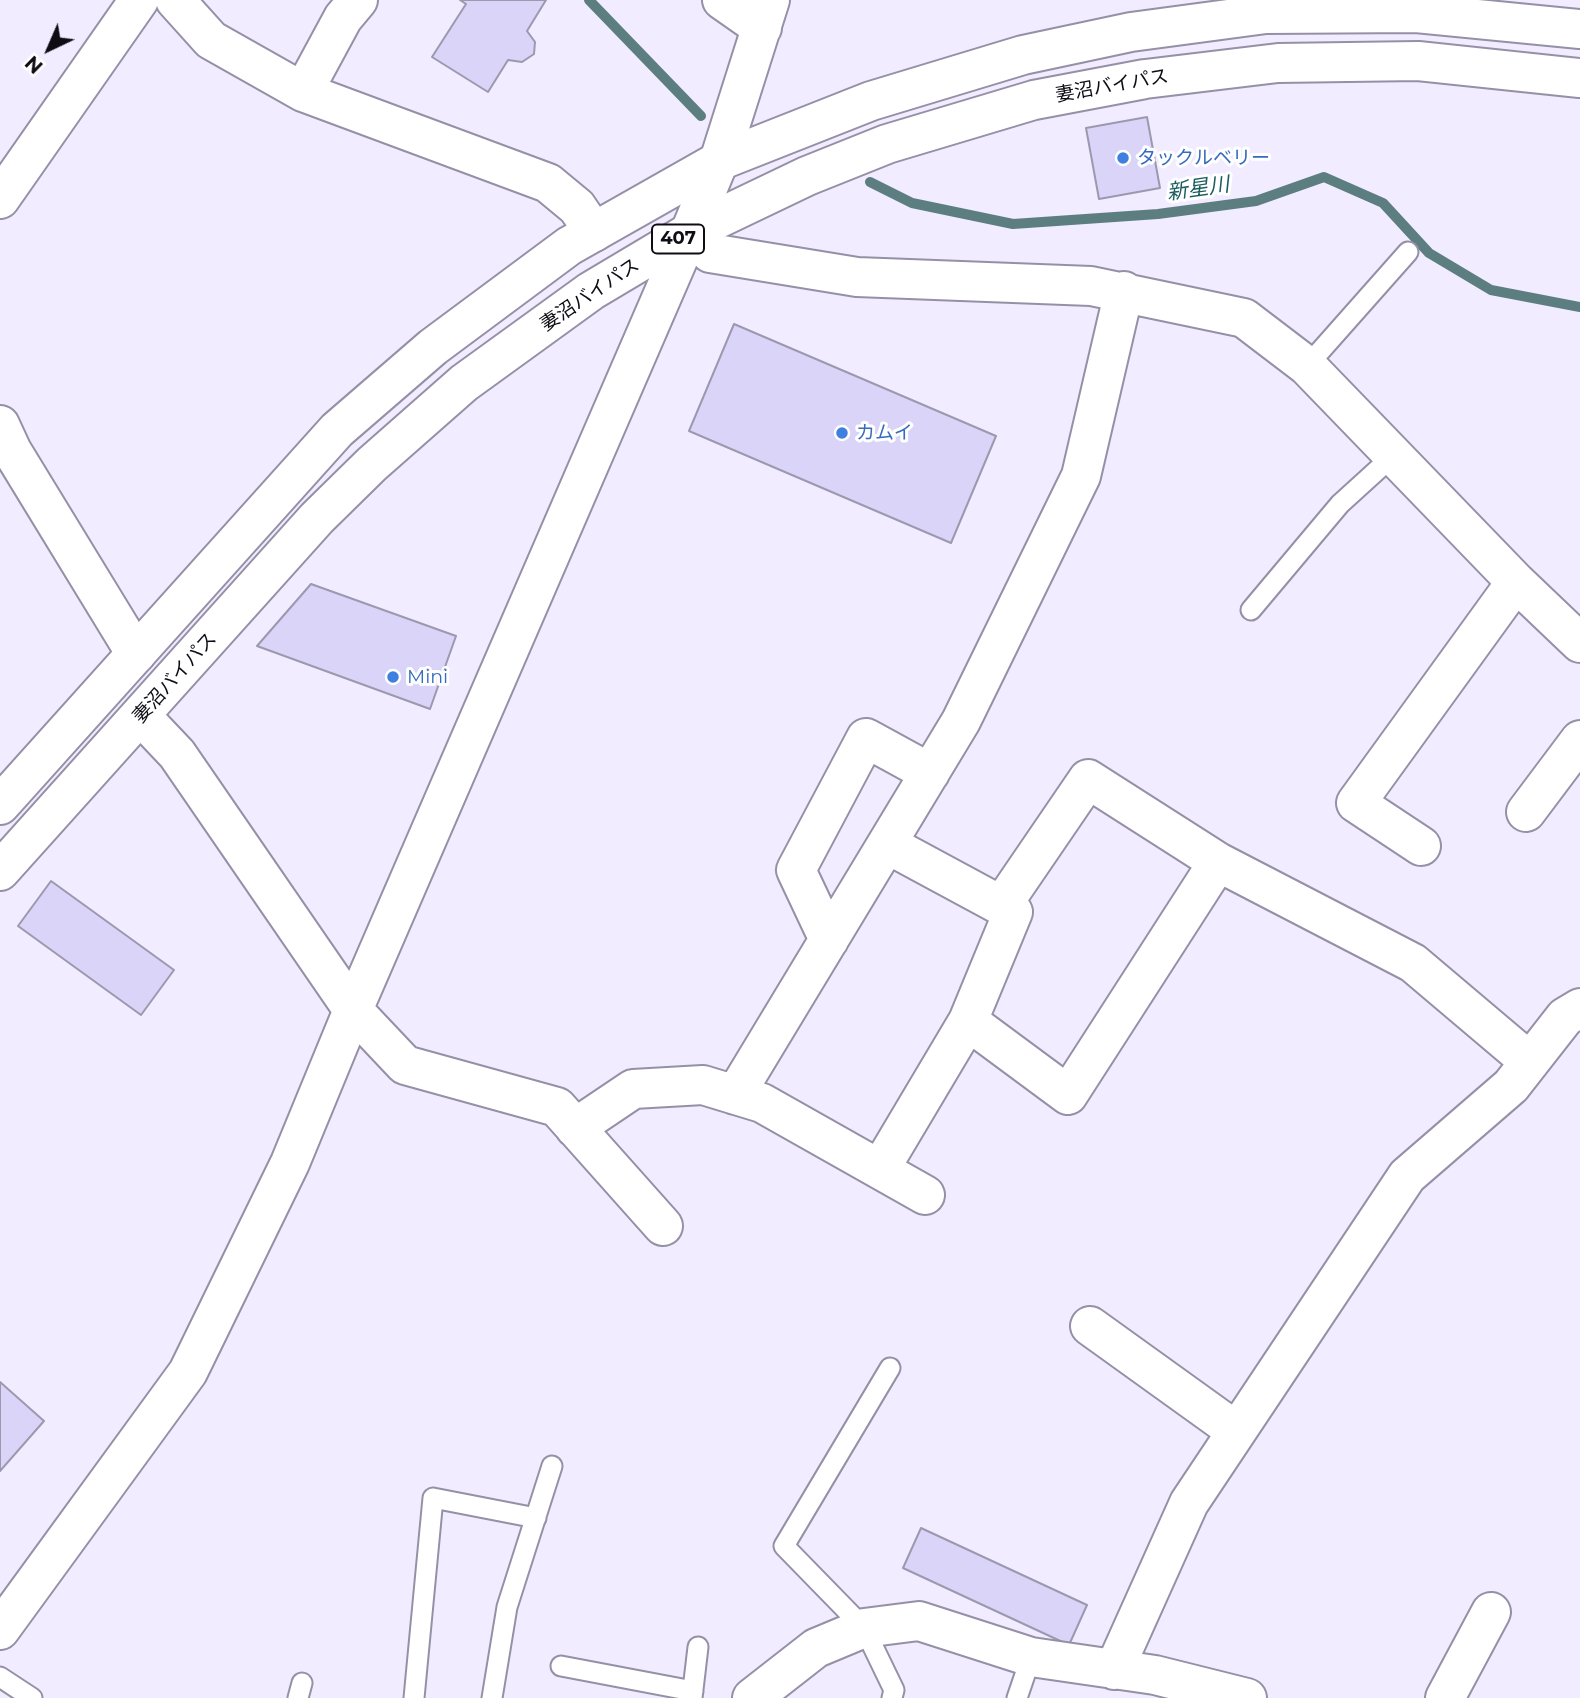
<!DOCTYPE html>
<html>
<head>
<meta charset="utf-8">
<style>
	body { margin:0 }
	#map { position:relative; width:1580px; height:1698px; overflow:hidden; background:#f1ecff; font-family:Montserrat,sans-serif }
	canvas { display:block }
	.north { position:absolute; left:14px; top:14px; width:70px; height:70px; -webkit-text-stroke:5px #fff; paint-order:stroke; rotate:224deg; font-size:19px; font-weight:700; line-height:28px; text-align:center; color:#0f0c14 }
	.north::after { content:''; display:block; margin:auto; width:24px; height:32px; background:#0f0c14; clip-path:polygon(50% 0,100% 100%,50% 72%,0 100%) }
</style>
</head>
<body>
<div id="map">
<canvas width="1580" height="1698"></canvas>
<div class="north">N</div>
</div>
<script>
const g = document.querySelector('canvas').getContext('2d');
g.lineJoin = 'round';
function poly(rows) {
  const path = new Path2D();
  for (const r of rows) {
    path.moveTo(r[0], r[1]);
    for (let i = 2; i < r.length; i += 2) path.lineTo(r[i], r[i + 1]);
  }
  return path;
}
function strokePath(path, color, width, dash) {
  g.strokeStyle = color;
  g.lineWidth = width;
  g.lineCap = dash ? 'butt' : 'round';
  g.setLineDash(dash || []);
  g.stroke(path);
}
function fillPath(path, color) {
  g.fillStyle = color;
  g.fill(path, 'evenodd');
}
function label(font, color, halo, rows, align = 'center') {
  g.font = font + ' Montserrat,"Noto Sans JP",sans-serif';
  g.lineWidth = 6;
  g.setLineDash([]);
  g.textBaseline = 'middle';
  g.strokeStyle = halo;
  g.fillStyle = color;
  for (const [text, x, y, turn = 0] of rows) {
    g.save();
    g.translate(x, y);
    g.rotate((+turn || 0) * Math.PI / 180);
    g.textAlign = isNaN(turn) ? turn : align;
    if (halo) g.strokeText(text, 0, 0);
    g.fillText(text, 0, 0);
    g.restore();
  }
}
const stream = poly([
	[589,0,701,116],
	[870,182,912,203,1013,224,1158,214,1256,201,1324,177,1383,203,1429,253,1491,290,1580,307]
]);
const building = poly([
	[460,0,546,0,527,31,535,42,534,54,522,62,508,60,488,92,432,57,466,4,460,0],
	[1147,117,1160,188,1099,199,1086,128,1147,117],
	[734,324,996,436,951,543,689,431,734,324],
	[311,584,456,636,430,709,257,646,311,584],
	[51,881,174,970,141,1015,18,926,51,881],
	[0,1382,44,1421,0,1471,0,1382],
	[921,1528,1087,1605,1069,1645,903,1568,921,1528]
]);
const lane = poly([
	[1307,366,1408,252],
	[1251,610,1340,504,1395,454],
	[890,1368,784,1546,864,1628,894,1690,892,1698],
	[561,1666,693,1691],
	[0,1677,32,1698],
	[298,1698,302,1683],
	[414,1698,433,1498,536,1518],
	[492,1698,507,1607,552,1466],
	[692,1698,698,1647],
	[1017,1698,1031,1657]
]);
const street = poly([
	[175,0,211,40,303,92,548,183,577,207,594,232],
	[722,0,762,28],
	[303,92,343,18,358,0],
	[0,199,139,0],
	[690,232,710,253,857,277,1091,286,1244,318,1307,366,1516,582,1580,643],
	[0,425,12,451,136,654],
	[141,716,177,754,353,1010,405,1065,557,1107,663,1226],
	[1526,812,1580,740],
	[1421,846,1356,803,1516,582],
	[1002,905,1088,779,1218,862,1413,963,1530,1062],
	[829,940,796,870,866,738,930,773],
	[968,1021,1068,1095,1218,862],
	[735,1095,961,721,1081,476,1124,291],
	[575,1128,633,1089,703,1085,762,1103,925,1195],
	[880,1169,968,1021,1013,912,887,844],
	[1090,1326,1236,1431],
	[0,1630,188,1372,290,1163,353,1010,690,232,719,161,770,0],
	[1114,1670,1189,1503,1407,1176,1511,1086,1565,1017,1580,1008],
	[752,1698,816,1648,864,1628,919,1621,1031,1657,1155,1675,1247,1698],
	[1445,1698,1491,1612]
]);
const highway = poly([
	[0,805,337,430,433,347,569,246,719,161,871,101,1023,55,1131,32,1266,14,1416,13,1580,29],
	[0,871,317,518,372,464,464,383,591,291,690,232,807,176,887,144,1034,100,1145,79,1278,63,1418,61,1580,78]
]);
const markers = [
	[1123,158,7,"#3f7fe0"],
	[842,433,7,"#3f7fe0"],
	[393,677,7,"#3f7fe0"]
];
const shields = [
	[678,239,52]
];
const shieldNames = [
	["407",678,239]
];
const streetNames = [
	["妻沼バイパス",1112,86,-10],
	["妻沼バイパス",590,295,-34],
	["妻沼バイパス",175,678,-48]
];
const shopNames = [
	["タックルベリー",1137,158],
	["カムイ",856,433],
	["Mini",407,677]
];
const waterNames = [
	["新星川",1198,189,-8]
];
strokePath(stream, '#5d7e80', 10);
fillPath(building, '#dbd4f9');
strokePath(building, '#9c98ae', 2);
strokePath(lane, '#9690a6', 23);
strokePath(street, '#9690a6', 42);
strokePath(highway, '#9690a6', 42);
strokePath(lane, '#fff', 19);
strokePath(street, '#fff', 38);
strokePath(highway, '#fff', 38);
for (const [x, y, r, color] of markers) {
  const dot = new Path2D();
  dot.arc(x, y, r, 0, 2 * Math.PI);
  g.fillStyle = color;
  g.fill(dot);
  strokePath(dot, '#fff', 2.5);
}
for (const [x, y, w] of shields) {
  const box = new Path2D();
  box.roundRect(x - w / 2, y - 14.5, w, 29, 5);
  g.fillStyle = '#fff';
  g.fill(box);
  strokePath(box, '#0f0c14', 2);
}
label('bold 18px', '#0f0c14', null, shieldNames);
label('19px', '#0f0c14', '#fff', streetNames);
label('19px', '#366cbe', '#fff', shopNames, 'left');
label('italic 21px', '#1b5d5d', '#fff', waterNames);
</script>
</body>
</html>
